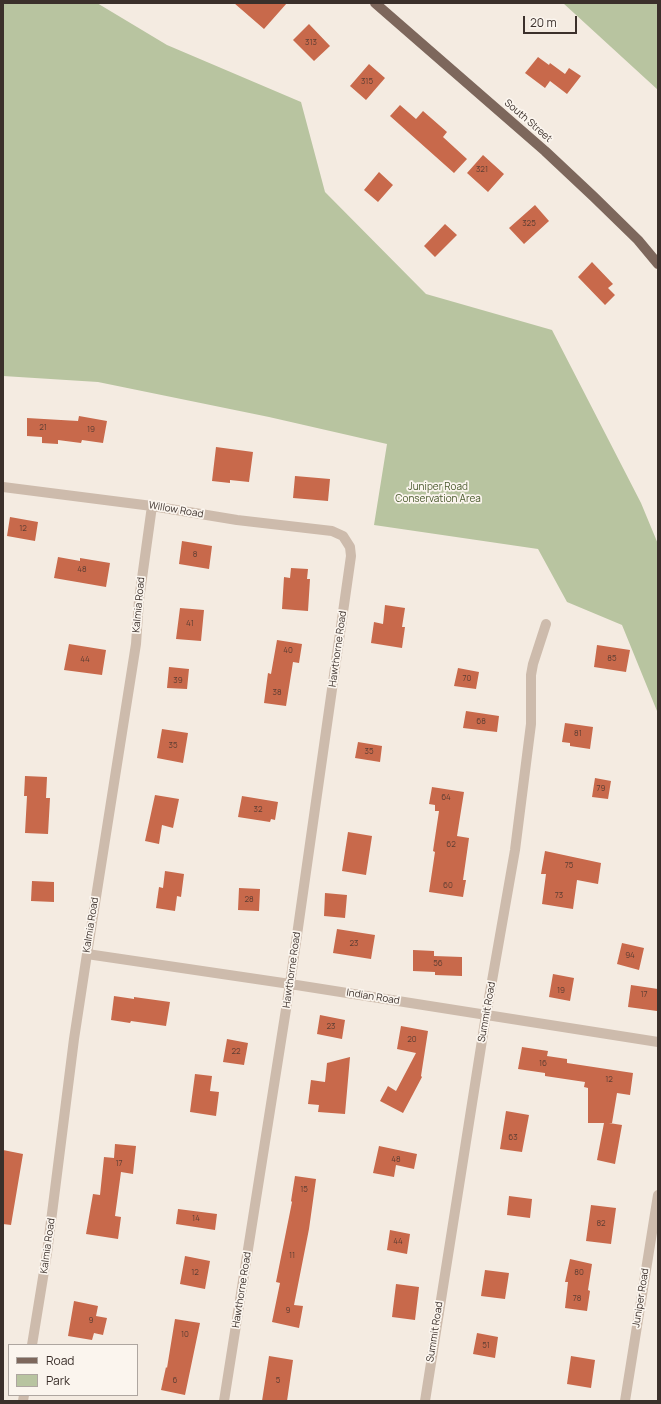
<!DOCTYPE html>
<html>
<head>
<meta charset="utf-8">
<style>
	body { margin:0 }
	#map { position:relative; width:661px; height:1404px; overflow:hidden; background:#f4ebe1; font-family:Manrope,sans-serif }
	canvas { display:block }
	.frame { position:absolute; inset:0; border:4px solid #3b302b; pointer-events:none }
	.legend { position:absolute; left:8px; top:1344px; width:130px; height:52px; box-sizing:border-box; background:#fbf5ee; border:1px solid #aea6a0; margin:0; padding:5px 7px; list-style:none; font-size:12px; color:#3b302b }
	.legend li { display:flex; align-items:center; gap:8px; height:20px }
	.legend b { width:20px; border:1px solid #aea6a0 }
	.scale { position:absolute; left:523px; top:16px; width:54px; height:18px; box-sizing:border-box; border:2px solid #3b302b; border-top:0; padding-left:5px; font-size:12px; line-height:14px; white-space:nowrap; color:#3b302b; -webkit-text-stroke:3px #fbf5ee; paint-order:stroke }
</style>
</head>
<body>
<div id="map">
<canvas width="661" height="1404"></canvas>
<div class="frame"></div>
<ul class="legend">
<li><b style="height:5px;background:#7d675c"></b>Road</li>
<li><b style="height:11px;background:#b8c4a0"></b>Park</li>
</ul>
<div class="scale">20 m</div>
</div>
<script>
const g = document.querySelector('canvas').getContext('2d');
g.lineJoin = 'round';
function fillPath(path, color) {
  g.fillStyle = color;
  g.fill(path, 'evenodd');
}
function poly(rows) {
  const path = new Path2D();
  for (const r of rows) {
    path.moveTo(r[0], r[1]);
    for (let i = 2; i < r.length; i += 2) path.lineTo(r[i], r[i + 1]);
  }
  return path;
}
function strokePath(path, color, width, dash) {
  g.strokeStyle = color;
  g.lineWidth = width;
  g.lineCap = dash ? 'butt' : 'round';
  g.setLineDash(dash || []);
  g.stroke(path);
}
function label(font, color, halo, rows, align = 'center') {
  g.font = font + ' Manrope,sans-serif';
  g.lineWidth = 3.5;
  g.setLineDash([]);
  g.textBaseline = 'middle';
  g.strokeStyle = halo;
  g.fillStyle = color;
  for (const [text, x, y, turn = 0] of rows) {
    g.save();
    g.translate(x, y);
    g.rotate((+turn || 0) * Math.PI / 180);
    g.textAlign = isNaN(turn) ? turn : align;
    if (halo) g.strokeText(text, 0, 0);
    g.fillText(text, 0, 0);
    g.restore();
  }
}
const green = poly([
	[3,3,97,3,167,45,301,102,325,192,426,294,552,330,641,503,658,544,658,724,657,711,622,625,567,602,538,549,374,525,387,444,269,417,98,382,3,376],
	[563,3,658,3,658,90]
]);
const building = poly([
	[234,3,287,3,264,29],
	[309,24,330,46,314,61,293,40],
	[538,57,549,65,550,63,565,74,569,68,581,76,567,94,550,81,545,88,525,73],
	[369,64,385,78,366,100,350,86],
	[400,105,416,119,423,111,447,132,443,137,467,159,454,173,390,116],
	[483,155,504,174,488,192,467,173],
	[379,172,393,185,378,202,364,190],
	[535,205,549,221,524,244,509,228],
	[445,224,457,235,435,257,424,246],
	[592,262,613,284,608,288,615,295,605,305,578,277],
	[79,416,107,421,103,443,82,440,81,443,58,440,58,444,42,443,42,437,27,436,27,418,78,421],
	[216,447,253,452,249,482,230,480,230,483,212,481],
	[295,476,330,479,328,501,293,498],
	[10,517,38,522,35,541,7,536],
	[182,541,212,546,209,569,179,564],
	[58,557,80,561,80,558,110,563,106,587,54,578],
	[291,568,308,569,307,579,310,579,308,611,282,609,284,577,290,578],
	[385,605,405,608,402,627,405,627,402,648,371,643,374,622,383,624],
	[180,608,204,610,201,641,176,639],
	[277,640,302,644,299,663,293,662,286,706,264,703,268,673,271,674],
	[69,644,106,650,102,675,64,670],
	[597,645,630,650,626,672,594,667],
	[169,667,189,669,187,689,167,688],
	[458,668,479,672,476,689,454,686],
	[466,711,499,716,497,732,463,728],
	[565,723,593,727,590,749,570,746,570,743,562,742],
	[162,729,188,733,183,763,157,758],
	[358,742,382,746,380,762,355,758],
	[25,776,47,777,46,798,50,798,48,834,25,833,27,796,24,796],
	[595,778,611,781,608,799,592,797],
	[432,787,464,792,457,836,469,838,463,880,466,880,463,897,429,892,435,852,433,851,439,811,435,811,435,805,429,804],
	[155,795,179,799,173,828,162,825,159,844,145,841],
	[242,796,278,802,275,820,271,819,270,822,238,817],
	[348,832,372,836,366,875,342,871],
	[545,851,601,863,598,884,577,880,573,909,542,904,546,874,541,874],
	[165,871,184,874,181,897,177,896,175,911,156,908,159,887,163,888],
	[32,881,54,882,54,902,31,901],
	[239,888,260,889,259,911,238,910],
	[325,893,347,895,345,918,324,916],
	[337,929,375,935,371,959,333,953],
	[622,943,644,948,639,970,617,964],
	[413,950,434,951,434,956,462,957,462,976,435,975,435,972,413,971],
	[553,974,574,978,570,1001,549,997],
	[631,985,658,989,657,1011,628,1007],
	[114,996,134,999,134,997,170,1002,166,1026,131,1021,130,1023,111,1020],
	[320,1015,345,1020,342,1039,317,1034],
	[401,1026,428,1031,421,1076,422,1077,403,1113,380,1101,388,1086,396,1091,416,1053,397,1049],
	[227,1039,248,1043,244,1065,223,1062],
	[522,1047,548,1051,547,1056,567,1059,567,1063,633,1073,630,1095,617,1093,612,1123,609,1123,622,1125,615,1164,597,1160,604,1123,588,1123,588,1088,584,1087,585,1082,545,1076,545,1073,518,1069],
	[350,1057,345,1114,318,1112,319,1105,308,1104,311,1080,325,1082,327,1063],
	[195,1074,212,1076,210,1091,219,1092,216,1116,190,1112],
	[506,1111,529,1115,522,1152,500,1149],
	[115,1144,136,1146,133,1174,121,1172,115,1216,121,1217,118,1239,86,1234,93,1194,100,1195,104,1157,114,1158],
	[379,1146,417,1154,414,1169,396,1165,394,1177,373,1173],
	[3,1150,23,1154,11,1225,3,1224],
	[295,1176,316,1179,309,1229,294,1305,303,1306,299,1328,272,1322,280,1283,276,1282,292,1202,291,1201],
	[509,1196,532,1199,530,1218,507,1215],
	[591,1205,616,1208,611,1244,586,1241],
	[178,1209,217,1214,215,1230,176,1224],
	[390,1230,410,1234,407,1254,387,1250],
	[185,1256,210,1261,205,1289,180,1284],
	[570,1259,592,1264,588,1290,590,1291,587,1311,565,1308,568,1282,565,1282],
	[485,1270,509,1273,505,1299,481,1296],
	[396,1284,419,1287,415,1320,392,1317],
	[74,1301,98,1306,96,1316,107,1318,103,1335,94,1333,92,1340,68,1336],
	[175,1319,200,1323,185,1395,161,1390,166,1367,167,1368],
	[477,1333,498,1337,495,1358,473,1354],
	[269,1356,293,1360,287,1401,262,1401],
	[571,1356,595,1360,591,1388,567,1384]
]);
const minor = poly([
	[3,487,152,506,237,520,332,531,343,536,350,547,351,556,290,984,224,1401],
	[87,954,290,984,658,1042],
	[32,1345,47,1253,74,1039,87,954,136,644,139,600,152,506],
	[23,1401,24,1395],
	[425,1401,486,1015,515,850,531,724,531,675,533,664,546,624],
	[625,1401,658,1195]
]);
const major = poly([
	[375,3,545,151,594,197,638,240,658,264]
]);
const numberNames = [
	["313",311,43],
	["315",367,82],
	["321",482,170],
	["325",529,224],
	["21",43,428],
	["19",91,430],
	["12",23,529],
	["8",195,555],
	["48",82,570],
	["41",190,624],
	["40",288,651],
	["85",612,659],
	["44",85,660],
	["70",467,679],
	["39",178,681],
	["38",277,693],
	["68",481,722],
	["81",578,734],
	["35",173,746],
	["35",369,752],
	["79",601,789],
	["64",446,798],
	["32",258,810],
	["62",451,845],
	["75",569,866],
	["60",448,886],
	["73",559,896],
	["28",249,900],
	["23",354,944],
	["94",630,956],
	["56",438,964],
	["19",561,991],
	["17",644,995],
	["23",331,1027],
	["20",412,1040],
	["22",236,1052],
	["16",543,1064],
	["12",609,1080],
	["63",513,1138],
	["48",396,1160],
	["17",119,1164],
	["15",304,1190],
	["14",196,1219],
	["82",601,1224],
	["44",398,1242],
	["11",292,1256],
	["12",195,1273],
	["80",579,1273],
	["78",577,1299],
	["9",288,1311],
	["9",91,1321],
	["10",185,1335],
	["51",486,1346],
	["6",175,1381],
	["5",278,1381]
];
const streetNames = [
	["South Street",528,121,41],
	["Willow Road",176,510,10],
	["Kalmia Road",139,605,-85],
	["Hawthorne Road",338,649,-82],
	["Kalmia Road",91,925,-81],
	["Hawthorne Road",292,970,-82],
	["Indian Road",373,997,9],
	["Summit Road",487,1012,-80],
	["Kalmia Road",48,1246,-82],
	["Hawthorne Road",242,1290,-81],
	["Juniper Road",641,1298,-81],
	["Summit Road",435,1332,-81]
];
const parkNames = [
	["Juniper Road",438,487],
	["Conservation Area",438,499]
];
fillPath(green, '#b8c4a0');
fillPath(building, '#c8694b');
strokePath(minor, '#cdbbac', 10);
strokePath(major, '#7d675c', 10);
label('8px', '#5e3e33', null, numberNames);
label('10px', '#3b302b', '#fbf5ee', streetNames);
label('10px', '#4a5a2e', '#fbf5ee', parkNames);
</script>
</body>
</html>
